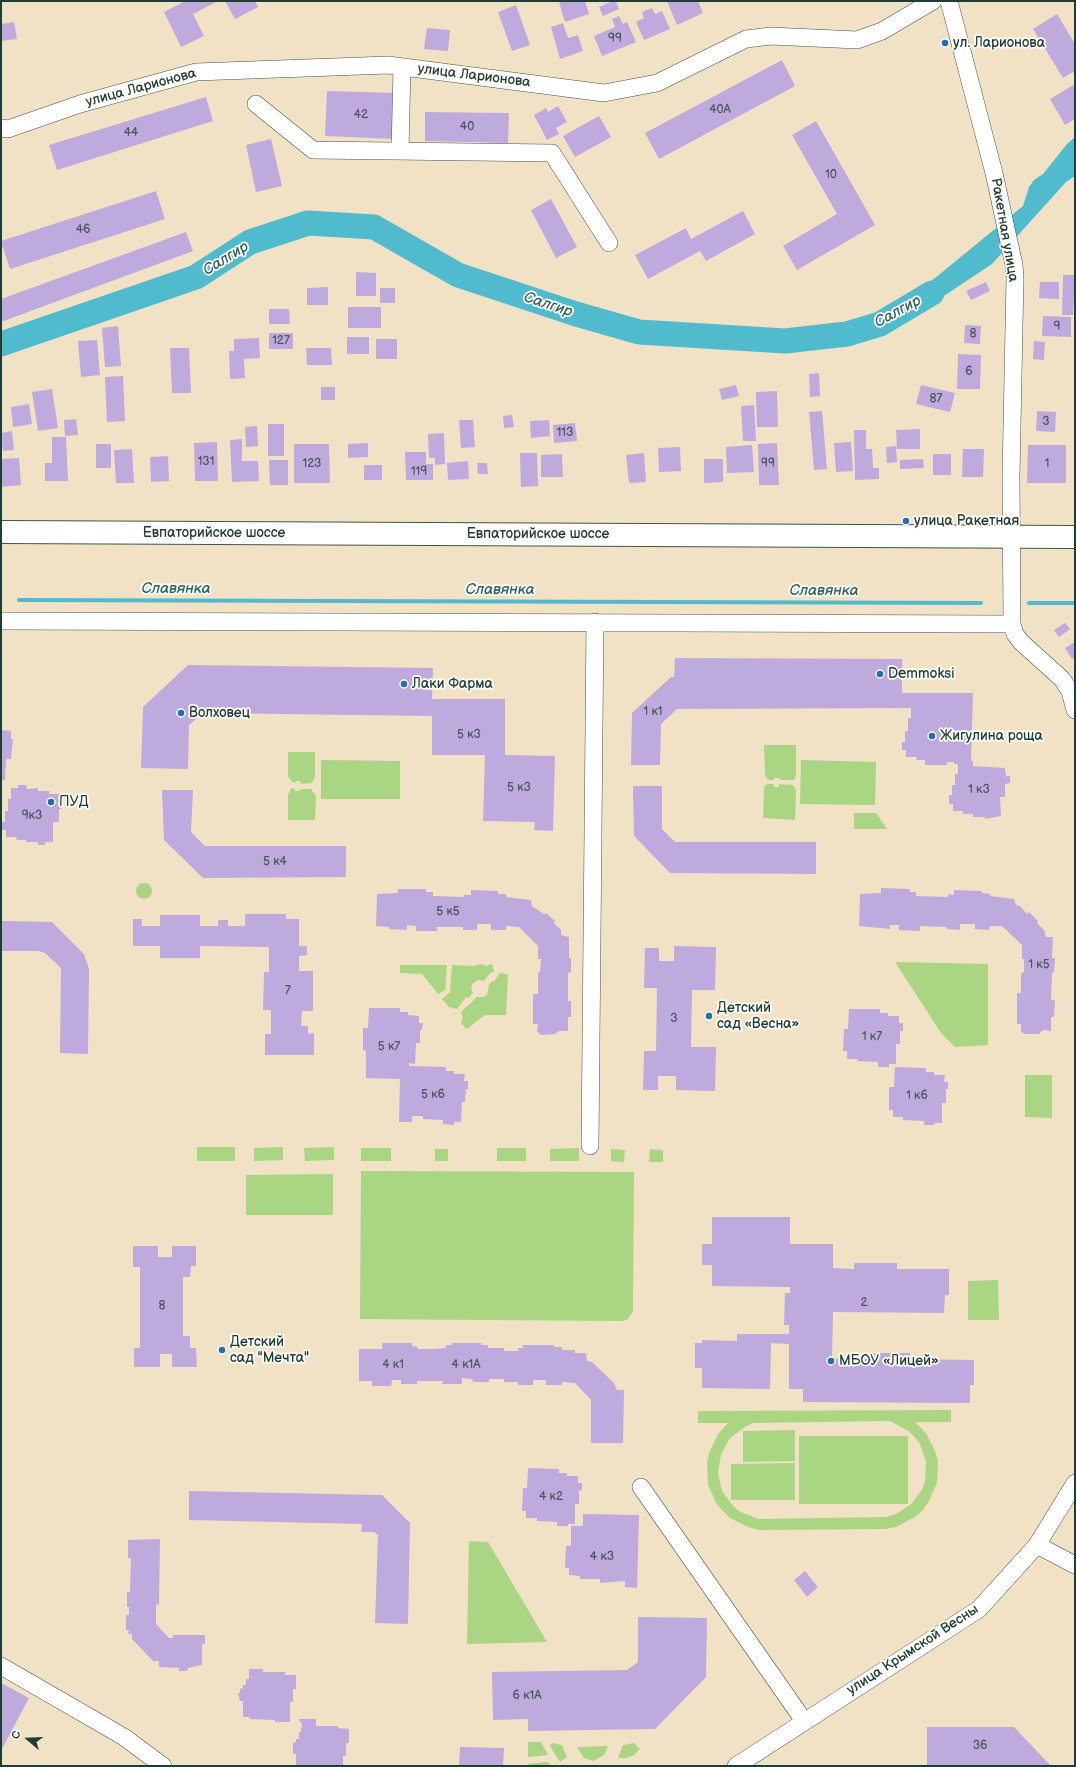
<!DOCTYPE html>
<html>
<head>
<meta charset="utf-8">
<style>
	body { margin:0 }
	#map { position:relative; width:1076px; height:1767px; overflow:hidden; background:#f1e2c5; font-family:"Balsamiq Sans",sans-serif }
	canvas { display:block }
	.frame { position:absolute; inset:0; border:2px solid #1f3d34; pointer-events:none }
	.north { position:absolute; left:8px; top:1719px; width:40px; height:40px; -webkit-text-stroke:3px #fdfcf7; paint-order:stroke; rotate:289deg; font-size:11px; font-weight:700; line-height:16px; text-align:center; color:#1f3d34 }
	.north::after { content:''; display:block; margin:auto; width:14px; height:18px; background:#1f3d34; clip-path:polygon(50% 0,100% 100%,50% 72%,0 100%) }
</style>
</head>
<body>
<div id="map">
<canvas width="1076" height="1767"></canvas>
<div class="frame"></div>
<div class="north">С</div>
</div>
<script>
const g = document.querySelector('canvas').getContext('2d');
g.lineJoin = 'round';
function fillPath(path, color) {
  g.fillStyle = color;
  g.fill(path, 'evenodd');
}
function poly(rows) {
  const path = new Path2D();
  for (const r of rows) {
    if (r.length === 3) {
      path.moveTo(r[0] + r[2], r[1]);
      path.arc(r[0], r[1], r[2], 0, 2 * Math.PI);
      continue;
    }
    path.moveTo(r[0], r[1]);
    for (let i = 2; i < r.length; i += 2) path.lineTo(r[i], r[i + 1]);
  }
  return path;
}
function strokePath(path, color, width, dash) {
  g.strokeStyle = color;
  g.lineWidth = width;
  g.lineCap = dash ? 'butt' : 'round';
  g.setLineDash(dash || []);
  g.stroke(path);
}
function label(font, color, halo, rows, align = 'center') {
  g.font = font + ' "Balsamiq Sans",sans-serif';
  g.lineWidth = 3.5;
  g.setLineDash([]);
  g.textBaseline = 'middle';
  g.strokeStyle = halo;
  g.fillStyle = color;
  for (const [text, x, y, turn = 0] of rows) {
    g.save();
    g.translate(x, y);
    g.rotate((+turn || 0) * Math.PI / 180);
    g.textAlign = isNaN(turn) ? turn : align;
    if (halo) g.strokeText(text, 0, 0);
    g.fillText(text, 0, 0);
    g.restore();
  }
}
const green = poly([
	[764,745,796,745,796,776,794,780,780,780,779,778,774,778,774,780,768,780,765,775],
	[288,752,315,752,315,777,312,783,301,784,300,781,296,781,296,783,292,782,288,776],
	[321,760,400,761,400,799,321,799],
	[801,760,876,762,875,805,800,804],
	[767,784,774,784,774,787,779,787,779,784,793,785,796,790,795,820,763,818,764,787],
	[291,788,295,789,295,791,300,791,300,789,311,789,316,796,315,820,288,820,288,795],
	[854,813,876,813,887,829,854,829],
	[144,891,8],
	[895,962,988,964,988,1045,955,1047,941,1033],
	[481,964,486,966,492,964,494,971,493,973,491,972,484,981,478,980,473,983,471,987,473,993,468,998,466,997,457,1009,449,1007,442,999,450,992,452,965,473,966],
	[400,965,447,965,445,990,438,994,422,974,400,973],
	[500,973,508,974,506,1015,485,1015,467,1029,461,1023,463,1017,461,1012,477,997,484,997,487,995,489,985,492,981,494,982],
	[1025,1075,1052,1075,1052,1118,1025,1117],
	[197,1147,235,1147,235,1161,197,1161],
	[283,1147,283,1160,254,1161,254,1148],
	[334,1147,334,1160,305,1161,304,1148],
	[361,1148,391,1148,391,1161,361,1161],
	[497,1148,526,1148,526,1161,497,1161],
	[579,1148,579,1161,550,1161,550,1149],
	[435,1149,448,1149,448,1161,435,1161],
	[611,1149,625,1150,624,1162,611,1161],
	[650,1149,663,1150,663,1162,649,1162],
	[361,1171,634,1172,633,1312,627,1320,622,1321,360,1319],
	[333,1174,333,1215,246,1215,246,1175],
	[998,1280,999,1320,968,1320,968,1281],
	[951,1410,951,1422,915,1422,926,1433,935,1451,938,1461,937,1482,929,1501,923,1510,915,1517,896,1527,886,1529,759,1530,748,1527,730,1518,723,1511,716,1503,708,1484,707,1463,709,1453,718,1434,728,1423,698,1423,698,1411],
	[890,1421,907,1430,914,1436,920,1444,926,1462,925,1481,922,1490,911,1504,896,1514,886,1517,759,1519,741,1512,734,1507,722,1491,718,1473,721,1454,730,1438,745,1427,753,1423],
	[795,1430,795,1461,743,1462,743,1431],
	[799,1436,908,1436,908,1504,799,1504],
	[795,1463,795,1500,731,1500,731,1464],
	[469,1541,488,1542,547,1642,467,1644],
	[528,1742,541,1742,548,1755,528,1757],
	[552,1743,562,1745,567,1757,560,1762,550,1746],
	[634,1743,640,1749,634,1755,627,1758,618,1758,623,1745],
	[608,1746,604,1755,593,1761,584,1758,577,1747],
	[547,1762,550,1764,548,1766,528,1766,528,1764]
]);
const water = poly([
	[1075,137,1075,176,1066,182,992,264,900,325,903,301,935,278,1023,206,1029,187,1034,180,1043,174,1067,144]
]);
const stream = poly([
	[19,600,981,603],
	[1029,603,1075,603]
]);
const river = poly([
	[1,344,196,277,250,242,308,223,374,227,458,275,576,314,639,332,785,341,847,334,880,324,932,293]
]);
const building = poly([
	[185,1,218,1,193,14,204,36,181,47,164,12],
	[225,1,255,1,258,7,235,19],
	[562,1,585,1,589,14,565,22,559,2],
	[613,1,616,1,619,9,603,16,599,7],
	[667,1,698,1,703,13,677,25],
	[516,5,530,45,512,51,498,12],
	[652,8,655,14,662,11,670,29,644,40,636,22,644,18,642,12],
	[1057,14,1075,44,1075,71,1063,78,1033,29],
	[619,16,623,24,627,22,636,42,602,56,594,36,615,27,612,19],
	[14,22,17,39,1,41,1,24],
	[563,23,568,38,578,35,583,51,560,59,551,27],
	[427,28,450,30,448,51,424,49],
	[782,60,795,86,659,159,645,133],
	[1075,84,1075,119,1065,125,1050,99],
	[327,91,396,93,394,139,325,136],
	[206,97,213,121,57,170,49,145],
	[558,106,567,122,556,128,559,134,547,140,534,115,546,108,548,112],
	[425,112,509,113,508,143,425,141],
	[599,116,611,137,575,157,563,136],
	[816,121,875,225,797,270,783,246,837,214,792,135],
	[271,139,282,186,256,192,246,145],
	[156,191,165,219,10,269,1,241],
	[551,199,577,247,556,258,531,210],
	[743,211,755,234,706,261,700,251,648,279,635,255,686,228,691,239],
	[186,232,193,251,1,322,1,299],
	[356,272,376,273,376,296,356,296],
	[1063,275,1075,275,1073,315,1062,315],
	[986,282,990,291,971,300,966,291],
	[1040,282,1059,282,1059,299,1039,298],
	[328,287,328,305,307,305,307,288],
	[380,288,395,288,395,303,380,303],
	[348,307,381,307,381,328,348,328],
	[269,309,289,309,290,324,269,324],
	[1043,316,1071,317,1071,337,1042,336],
	[965,325,981,326,980,344,964,343],
	[118,326,121,366,105,367,102,328],
	[269,333,293,333,293,349,269,349],
	[347,337,369,337,369,354,347,354],
	[259,338,260,358,244,359,245,378,230,379,229,351,234,351,234,339],
	[376,339,397,339,397,359,376,359],
	[97,340,100,375,81,377,78,341],
	[1034,341,1045,342,1044,360,1033,359],
	[170,348,189,348,191,393,172,393],
	[306,348,331,348,332,365,307,365],
	[958,354,981,355,980,389,957,389],
	[819,373,820,396,810,397,809,374],
	[123,376,125,421,107,422,105,377],
	[736,385,739,396,722,400,719,389],
	[921,385,955,393,950,412,916,404],
	[321,387,335,387,335,400,321,400],
	[52,389,58,428,38,431,32,392],
	[777,391,778,427,757,427,756,392],
	[29,404,32,424,13,427,11,407],
	[754,405,756,441,743,441,741,406],
	[822,411,827,469,814,470,809,412],
	[1037,411,1056,412,1055,432,1036,431],
	[512,415,514,427,504,428,503,416],
	[76,419,78,435,65,436,64,420],
	[459,420,473,420,475,447,461,448],
	[549,420,550,436,531,438,530,421],
	[575,423,577,441,554,443,553,425],
	[268,424,284,424,284,456,268,456],
	[257,426,258,446,246,447,245,427],
	[920,429,920,449,897,449,896,430],
	[854,430,866,430,866,449,872,449,873,468,879,468,879,479,855,480],
	[12,431,14,450,3,451,1,433],
	[444,433,445,464,435,465,435,458,429,458,428,434],
	[52,437,66,437,68,481,45,481,45,463,52,463],
	[242,439,242,461,258,461,259,481,232,482,230,440],
	[217,442,218,481,195,481,194,443],
	[851,442,853,471,836,472,834,443],
	[368,443,368,457,348,458,348,444],
	[777,443,779,485,759,485,758,444],
	[96,444,111,444,111,468,96,468],
	[294,444,329,444,330,483,294,483],
	[752,445,754,472,727,473,726,447],
	[1028,445,1066,445,1066,483,1027,483],
	[896,446,897,462,887,463,886,447],
	[680,447,681,471,659,472,658,448],
	[132,449,134,483,116,483,114,450],
	[963,449,984,449,983,477,962,477],
	[405,452,426,452,426,464,433,464,433,480,406,480],
	[520,453,537,453,538,486,521,487],
	[644,453,646,482,629,483,626,455],
	[562,454,563,477,541,477,541,455],
	[933,454,951,454,951,475,933,475],
	[168,456,169,481,151,482,150,457],
	[19,458,21,485,1,487,1,459],
	[704,459,723,459,723,482,704,483],
	[923,459,924,468,900,469,900,460],
	[269,460,288,460,288,485,270,485],
	[468,461,469,479,448,480,447,463],
	[477,463,487,463,488,474,478,474],
	[364,465,382,465,382,480,364,480],
	[1065,623,1070,629,1059,637,1054,630],
	[1075,642,1075,657,1072,659,1065,648],
	[675,658,902,659,902,693,973,693,971,761,973,761,973,766,1005,768,1006,776,1010,776,1010,783,1005,784,1005,797,1000,797,1001,816,985,819,985,817,973,817,973,814,963,814,963,811,953,811,953,804,949,804,949,795,952,795,952,785,955,785,955,774,958,774,958,764,954,764,954,762,947,762,947,765,925,765,925,760,916,760,917,757,906,757,906,750,902,750,902,742,905,742,905,731,908,731,908,718,911,718,911,708,677,709,661,724,660,765,631,765,632,713,671,677,674,677],
	[188,665,433,668,432,699,505,699,505,755,555,756,553,831,534,830,535,822,483,821,485,755,432,755,432,716,203,713,189,725,188,769,141,768,143,707],
	[1,730,11,731,11,739,13,739,11,759,6,759,5,780,1,780],
	[18,785,26,785,27,789,38,788,38,791,49,791,49,794,59,794,59,802,62,802,62,809,59,809,59,822,53,822,53,842,45,842,45,845,38,845,38,842,26,842,26,840,17,840,16,837,6,837,6,830,2,830,2,822,5,822,5,811,8,811,8,799,11,799,11,788,18,788],
	[633,786,662,786,662,829,675,842,816,842,816,874,670,873,634,836],
	[162,790,193,790,191,832,205,846,346,846,346,877,203,878,164,840],
	[881,888,910,889,910,892,916,892,916,896,948,897,948,894,954,895,954,890,982,891,982,893,990,894,990,896,1014,899,1016,905,1020,906,1027,914,1029,912,1038,921,1037,923,1044,930,1046,937,1053,937,1052,958,1055,958,1054,972,1052,973,1051,1000,1055,1000,1054,1017,1051,1017,1051,1031,1043,1030,1039,1034,1024,1034,1021,1031,1021,1024,1017,1024,1017,993,1021,993,1021,973,1024,972,1024,959,1022,959,1022,945,1002,926,990,926,989,930,975,929,975,924,960,924,960,930,947,929,946,927,920,926,920,931,899,930,899,925,890,925,890,929,859,926,860,894,881,893],
	[398,889,426,889,426,892,433,892,433,896,464,897,464,895,471,895,471,890,498,891,498,894,506,894,506,897,531,900,532,906,544,914,546,913,555,921,554,923,561,930,561,935,569,937,569,958,571,958,571,972,568,973,568,1001,571,1001,571,1017,568,1017,568,1031,559,1031,555,1034,541,1035,537,1031,538,1024,533,1024,533,994,538,994,538,973,540,972,541,959,538,959,538,946,519,927,506,926,506,930,491,930,491,924,477,924,477,930,463,930,463,927,437,927,437,931,416,931,416,926,407,925,407,930,389,929,389,927,376,926,377,894,398,893],
	[245,914,286,914,286,919,299,919,299,946,307,946,307,955,299,956,299,971,313,971,313,1011,302,1011,301,1026,308,1026,308,1034,314,1033,314,1055,265,1055,265,1034,271,1034,271,1010,263,1010,264,972,269,972,269,947,200,946,200,958,160,958,160,946,133,946,133,919,142,919,142,926,160,926,160,915,200,915,200,926,218,926,218,920,228,920,228,926,245,926],
	[1,921,52,922,84,954,89,969,88,1054,60,1053,61,968,45,953,38,951,1,951],
	[674,946,716,947,715,990,692,990,691,1047,716,1047,715,1091,676,1090,676,1076,658,1076,658,1090,643,1090,644,1051,656,1051,657,988,644,988,645,948,659,948,659,961,674,961],
	[369,1008,400,1008,400,1012,408,1012,408,1015,419,1016,419,1023,423,1023,422,1030,420,1030,420,1043,416,1043,415,1064,409,1063,409,1066,446,1067,446,1071,454,1071,454,1074,465,1074,464,1081,468,1081,468,1089,466,1089,465,1102,462,1102,461,1122,454,1122,454,1125,443,1124,443,1120,423,1119,423,1116,412,1116,412,1122,399,1122,400,1079,366,1078,366,1051,363,1050,363,1028,368,1028],
	[849,1009,880,1009,880,1013,888,1013,888,1016,899,1016,899,1023,903,1023,903,1031,900,1031,900,1044,896,1044,896,1064,889,1064,889,1067,878,1067,878,1062,857,1061,858,1059,847,1059,847,1051,843,1051,844,1029,848,1029],
	[895,1067,926,1068,926,1072,934,1072,934,1075,945,1075,944,1082,948,1082,948,1089,946,1089,946,1103,942,1103,942,1123,935,1123,934,1125,924,1125,924,1121,903,1120,903,1117,893,1117,893,1110,889,1110,889,1087,894,1087],
	[712,1217,790,1217,790,1244,833,1244,833,1268,854,1269,854,1263,897,1263,897,1269,949,1269,949,1295,945,1295,944,1313,833,1312,832,1359,866,1359,866,1353,910,1353,910,1359,974,1360,974,1385,970,1385,970,1403,803,1402,803,1389,789,1389,789,1344,771,1343,770,1389,702,1388,702,1368,695,1368,695,1343,702,1343,702,1340,737,1341,737,1334,789,1334,789,1325,784,1325,785,1293,790,1293,790,1287,712,1286,712,1265,702,1265,702,1244,712,1244],
	[133,1246,158,1246,158,1257,172,1257,172,1246,196,1246,196,1266,191,1266,190,1277,183,1277,183,1336,190,1336,190,1348,196,1348,197,1367,172,1367,172,1354,160,1354,160,1367,134,1367,134,1348,140,1348,140,1267,133,1267],
	[382,1343,412,1343,412,1346,418,1347,417,1349,432,1349,446,1348,446,1345,452,1345,452,1343,481,1343,481,1345,488,1345,488,1348,504,1348,504,1351,518,1351,518,1348,523,1348,523,1345,554,1345,554,1347,562,1347,562,1350,575,1350,575,1353,586,1353,587,1361,592,1362,614,1383,617,1390,624,1390,623,1443,591,1443,591,1400,575,1383,562,1382,562,1385,546,1385,546,1380,533,1380,533,1385,518,1385,518,1382,504,1382,504,1379,489,1379,489,1382,473,1382,472,1379,462,1378,462,1384,442,1384,443,1381,417,1381,417,1384,401,1384,401,1380,392,1380,391,1386,372,1386,372,1381,359,1381,359,1349,382,1349],
	[528,1468,559,1469,559,1473,567,1473,567,1476,578,1476,578,1483,582,1483,582,1490,579,1491,579,1504,575,1504,575,1524,568,1524,568,1526,557,1526,557,1522,537,1521,537,1518,526,1518,526,1511,522,1511,523,1488,527,1488],
	[189,1491,382,1495,410,1523,408,1624,375,1623,378,1535,374,1532,361,1532,362,1524,189,1520],
	[583,1514,639,1515,637,1588,625,1587,625,1581,600,1583,600,1579,580,1579,580,1576,569,1575,569,1568,565,1568,566,1546,571,1546,571,1526,583,1526],
	[160,1539,159,1605,156,1604,156,1624,169,1638,173,1638,173,1635,205,1635,205,1644,202,1644,202,1665,188,1668,187,1671,179,1671,179,1668,159,1667,159,1661,153,1661,132,1639,132,1634,128,1634,129,1630,126,1630,126,1615,129,1615,129,1607,127,1607,127,1592,130,1592,131,1558,128,1558,128,1540],
	[805,1571,818,1587,807,1597,794,1580],
	[638,1617,707,1618,706,1677,655,1729,528,1731,528,1719,493,1720,492,1672,627,1670,638,1662],
	[249,1669,263,1669,263,1672,285,1672,285,1675,296,1675,296,1689,293,1689,293,1702,290,1702,290,1722,275,1722,275,1720,249,1719,250,1717,243,1717,243,1701,240,1701,238,1693,240,1693,240,1688,243,1689,243,1685,246,1685,246,1679,249,1679],
	[1,1683,29,1698,1,1751],
	[299,1719,316,1719,316,1726,338,1726,338,1728,349,1729,349,1743,346,1743,346,1756,343,1756,343,1766,296,1766,296,1754,293,1754,293,1743,296,1742,296,1739,299,1739,299,1732,301,1732,302,1723,300,1722],
	[927,1727,1014,1727,1051,1766,927,1766],
	[460,1747,504,1748,503,1766,459,1766]
]);
const minor = poly([
	[949,1,994,173,1014,265,1015,278,1011,476,1012,624,1015,634,1021,642,1062,679,1070,691,1075,710],
	[256,104,313,150,552,153,609,243],
	[1,128,8,129,80,104,196,72,388,65,604,93,657,83,746,39,771,36,857,40,882,31,933,1],
	[400,151,402,67],
	[1,621,1012,624],
	[590,1146,595,622],
	[641,1487,804,1721],
	[1037,1545,1075,1565],
	[1,1666,124,1737,163,1766],
	[736,1766,979,1609,1037,1545,1075,1483]
]);
const primary = poly([
	[1,532,1075,537]
]);
const markers = [
	[945,43,4,"#1f6fb2"],
	[906,521,4,"#1f6fb2"],
	[880,674,4,"#1f6fb2"],
	[404,684,4,"#1f6fb2"],
	[181,713,4,"#1f6fb2"],
	[932,736,4,"#1f6fb2"],
	[51,802,4,"#1f6fb2"],
	[709,1016,4,"#1f6fb2"],
	[222,1350,4,"#1f6fb2"],
	[831,1361,4,"#1f6fb2"]
];
const numberNames = [
	["99",615,39],
	["40А",720,110],
	["42",361,115],
	["40",467,127],
	["44",131,133],
	["10",831,175],
	["46",83,230],
	["9",1057,327],
	["8",973,334],
	["127",281,341],
	["6",969,372],
	["87",936,399],
	["3",1046,422],
	["113",565,433],
	["131",206,462],
	["123",312,464],
	["99",768,464],
	["1",1047,464],
	["119",419,472],
	["1 к1",653,712],
	["5 к3",469,735],
	["5 к3",519,788],
	["1 к3",979,790],
	["9к3",32,816],
	["5 к4",275,862],
	["5 к5",448,912],
	["1 к5",1039,965],
	["7",288,991],
	["3",674,1019],
	["1 к7",872,1037],
	["5 к7",389,1047],
	["5 к6",433,1095],
	["1 к6",917,1096],
	["2",864,1303],
	["8",162,1306],
	["4 к1",393,1365],
	["4 к1А",466,1365],
	["4 к2",551,1497],
	["4 к3",602,1557],
	["6 к1А",527,1696],
	["36",980,1746]
];
const poiNames = [
	["ул. Ларионова",953,43],
	["улица Ракетная",914,521],
	["Demmoksi",888,674],
	["Лаки Фарма",412,684],
	["Волховец",189,713],
	["Жигулина роща",940,736],
	["ПУД",59,802],
	["Детский",717,1008],
	["сад «Весна»",717,1024],
	["Детский",230,1342],
	["сад \"Мечта\"",230,1358],
	["МБОУ «Лицей»",839,1361]
];
const streetNames = [
	["улица Ларионова",474,76,7],
	["улица Ларионова",141,88,-15],
	["Ракетная улица",1004,230,80],
	["Евпаторийское шоссе",214,533],
	["Евпаторийское шоссе",538,534],
	["улица Крымской Весны",913,1650,-33]
];
const waterNames = [
	["Салгир",226,259,-32],
	["Салгир",548,305,18],
	["Салгир",898,312,-29],
	["Славянка",176,589],
	["Славянка",500,590],
	["Славянка",824,591]
];
fillPath(green, '#aad582');
fillPath(water, '#51bbce');
strokePath(stream, '#51bbce', 4);
strokePath(river, '#51bbce', 25);
fillPath(building, '#bfaade');
strokePath(minor, '#3e564a', 18);
strokePath(primary, '#3e564a', 24);
strokePath(minor, '#fff', 17);
strokePath(primary, '#fff', 22);
for (const [x, y, r, color] of markers) {
  const dot = new Path2D();
  dot.arc(x, y, r, 0, 2 * Math.PI);
  g.fillStyle = color;
  g.fill(dot);
  strokePath(dot, '#fdfcf7', 1.5);
}
label('12px', '#47585e', null, numberNames);
label('14px', '#1f3d34', '#fdfcf7', poiNames, 'left');
label('14px', '#1f3d34', '#fdfcf7', streetNames);
label('italic 15px', '#2e6362', '#fdfcf7', waterNames);
</script>
</body>
</html>
